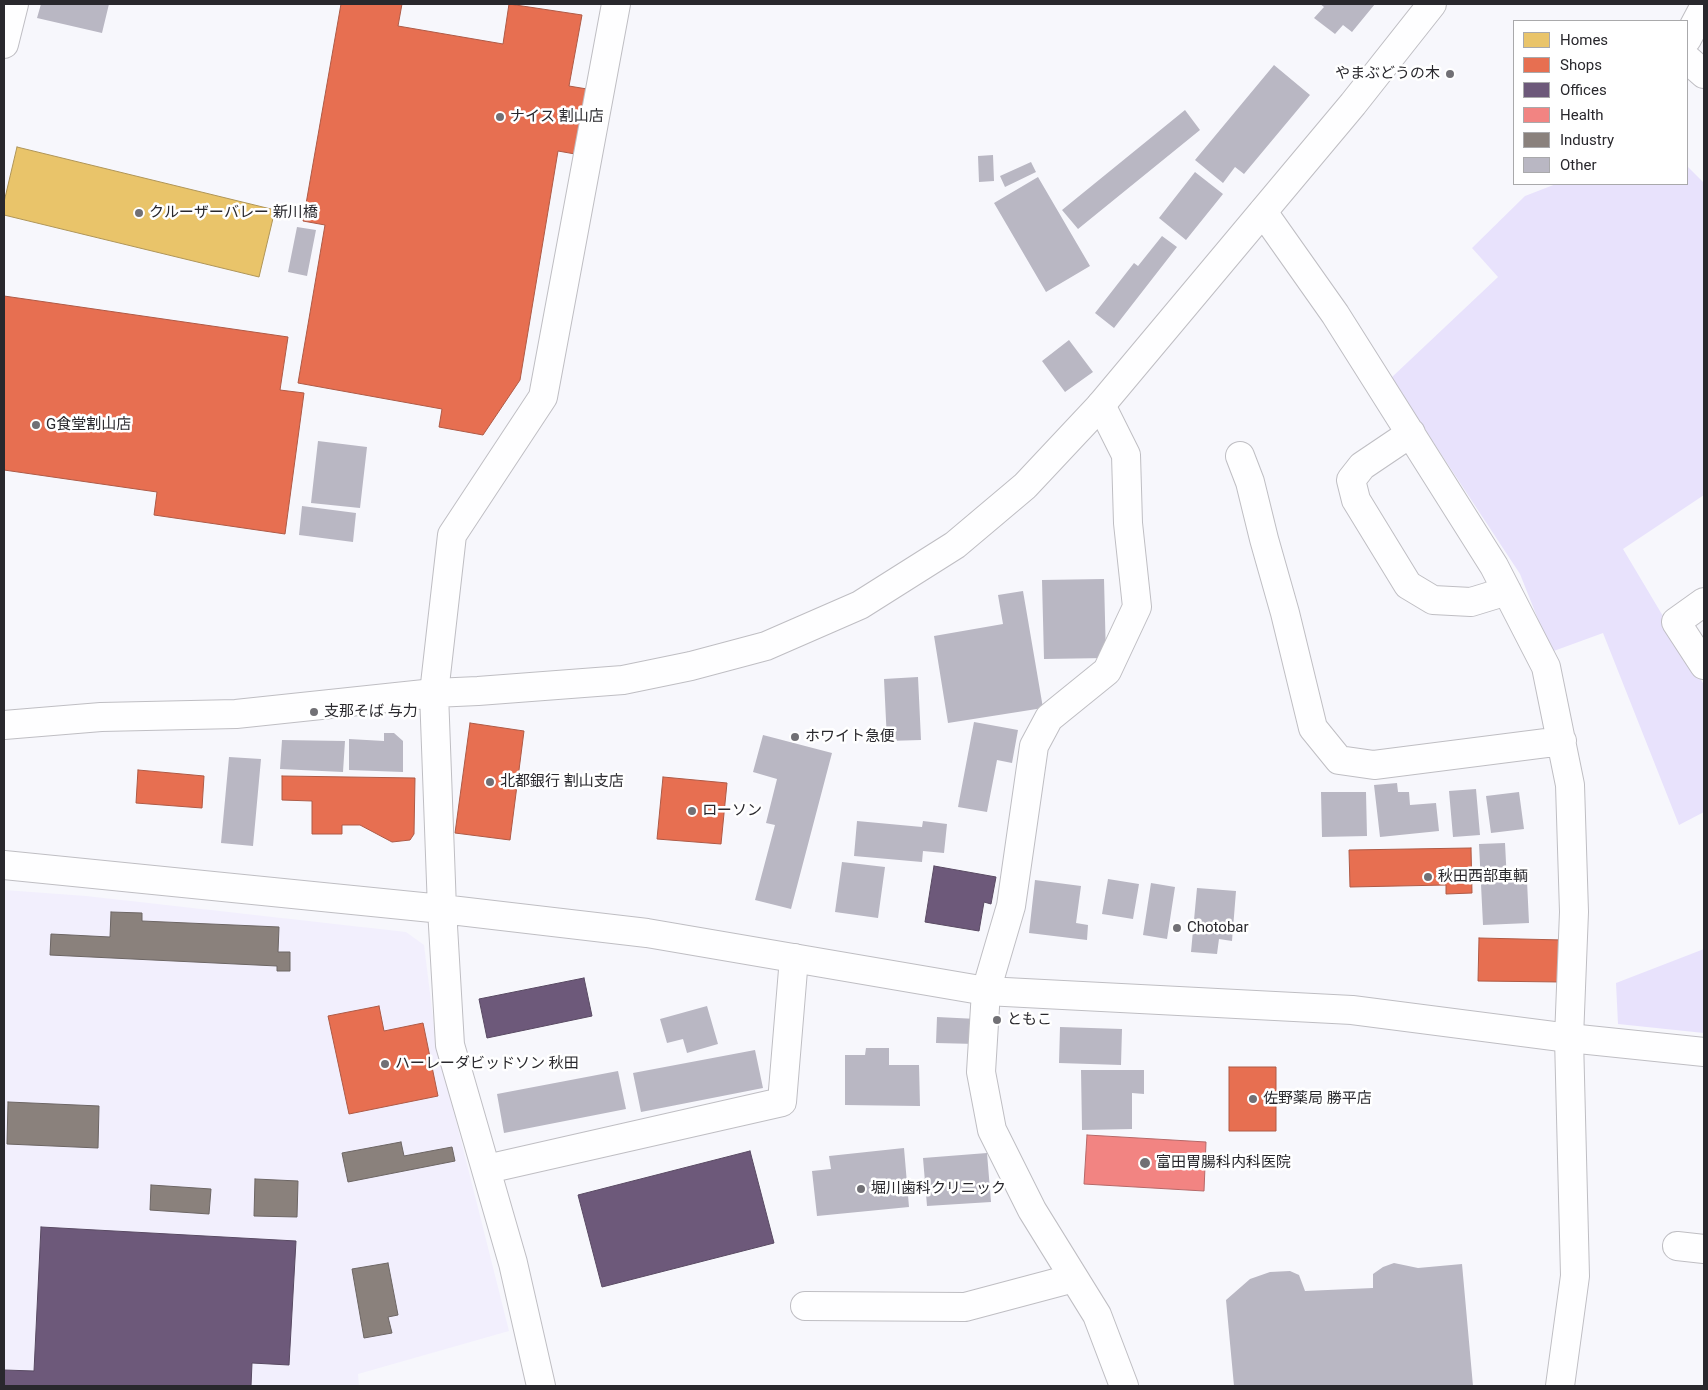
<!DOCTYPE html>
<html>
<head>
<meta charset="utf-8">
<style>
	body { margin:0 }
	#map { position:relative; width:1708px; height:1390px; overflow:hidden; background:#f7f7fc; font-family:Roboto,sans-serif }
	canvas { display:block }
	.frame { position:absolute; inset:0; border:5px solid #29282d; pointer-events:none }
	.legend { position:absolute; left:1513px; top:20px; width:175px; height:165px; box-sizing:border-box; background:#fff; border:1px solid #a9a9ab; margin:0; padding:6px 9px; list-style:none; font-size:15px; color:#29282d }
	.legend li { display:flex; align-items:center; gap:10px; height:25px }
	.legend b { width:25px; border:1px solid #a9a9ab }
</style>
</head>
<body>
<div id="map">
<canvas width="1708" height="1390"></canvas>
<div class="frame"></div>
<ul class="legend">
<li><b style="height:14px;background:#e9c46a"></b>Homes</li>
<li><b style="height:14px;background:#e76f51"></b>Shops</li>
<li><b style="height:14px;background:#6d597a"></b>Offices</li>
<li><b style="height:14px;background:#f28482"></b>Health</li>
<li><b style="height:14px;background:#8a817c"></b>Industry</li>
<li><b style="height:14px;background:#b9b7c3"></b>Other</li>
</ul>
</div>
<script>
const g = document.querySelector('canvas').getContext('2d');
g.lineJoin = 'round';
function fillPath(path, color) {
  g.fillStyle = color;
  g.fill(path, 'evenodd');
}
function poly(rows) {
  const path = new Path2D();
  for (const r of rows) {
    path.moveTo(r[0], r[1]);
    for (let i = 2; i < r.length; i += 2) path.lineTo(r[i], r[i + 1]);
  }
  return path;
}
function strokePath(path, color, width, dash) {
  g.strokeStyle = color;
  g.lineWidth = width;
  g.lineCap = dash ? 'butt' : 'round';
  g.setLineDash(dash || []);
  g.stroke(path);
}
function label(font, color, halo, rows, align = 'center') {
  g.font = font + ' Roboto,"Noto Sans JP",sans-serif';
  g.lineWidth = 5;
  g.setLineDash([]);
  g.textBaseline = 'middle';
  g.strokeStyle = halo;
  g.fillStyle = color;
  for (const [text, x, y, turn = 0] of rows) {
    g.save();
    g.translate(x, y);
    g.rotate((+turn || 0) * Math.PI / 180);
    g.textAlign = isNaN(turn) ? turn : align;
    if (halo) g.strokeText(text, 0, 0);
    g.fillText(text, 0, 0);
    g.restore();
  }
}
const built = poly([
	[4,890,86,896,406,932,424,945,436,1041,509,1331,358,1374,359,1386,4,1386]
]);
const green = poly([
	[1687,166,1704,183,1704,495,1623,549,1704,685,1704,812,1679,825,1603,633,1551,652,1520,574,1391,378,1498,277,1472,248,1525,196,1556,184,1687,184],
	[1704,949,1704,1033,1618,1024,1616,983]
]);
const homes = poly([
	[17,147,275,210,259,277,4,215,4,202,17,147]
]);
const shops = poly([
	[341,4,402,4,398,26,503,44,509,4,582,15,569,86,587,89,575,154,558,151,520,380,483,435,439,427,442,409,298,383,325,225,303,221,341,4],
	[4,296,288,337,280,390,304,393,285,534,154,515,157,492,4,470,4,296],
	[470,723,524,731,510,840,455,833,470,723],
	[138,770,204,776,202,808,136,803,138,770],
	[282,776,415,778,414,834,410,840,392,842,360,825,342,825,342,834,312,834,312,801,282,800,282,776],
	[663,777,727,783,721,844,657,839,663,777],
	[1471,848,1472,893,1446,894,1446,885,1350,887,1349,850,1471,848],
	[1479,938,1563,940,1562,982,1478,981,1479,938],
	[379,1006,384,1031,423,1023,438,1096,349,1114,328,1016,379,1006],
	[1229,1067,1276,1067,1276,1131,1229,1131,1229,1067]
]);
const offices = poly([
	[934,866,996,877,991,904,984,902,979,931,925,922,934,866],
	[584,978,592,1016,487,1038,479,999,584,978],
	[750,1151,774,1243,602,1287,578,1195,750,1151],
	[41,1227,296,1241,289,1365,252,1363,251,1386,4,1386,4,1370,34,1371,41,1227]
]);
const health = poly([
	[1087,1135,1206,1142,1204,1191,1084,1184,1087,1135]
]);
const industry = poly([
	[111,912,142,913,142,921,279,927,278,952,290,952,290,971,277,971,277,966,50,955,51,934,110,937,111,912],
	[8,1102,99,1106,98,1148,7,1144,8,1102],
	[401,1142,404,1156,452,1147,455,1161,348,1182,342,1153,401,1142],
	[255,1179,298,1181,297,1217,254,1216,255,1179],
	[151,1185,211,1189,209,1214,150,1210,151,1185],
	[388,1263,398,1315,388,1317,392,1333,364,1338,352,1269,388,1263]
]);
const building = poly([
	[41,4,109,4,102,33,37,18],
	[1320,4,1375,4,1352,32,1343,25,1335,34,1314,18,1324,7],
	[1274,65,1310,95,1244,174,1235,167,1223,183,1195,160],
	[1185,110,1200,130,1078,229,1062,210],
	[993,155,994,181,979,182,978,156],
	[1031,162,1036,172,1005,187,1000,176],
	[1195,172,1223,194,1186,240,1159,218],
	[1038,177,1090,266,1046,292,994,203],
	[297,227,316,230,307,276,288,272],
	[1162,236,1177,247,1114,328,1095,313,1134,263,1138,266],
	[1069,340,1093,372,1065,392,1042,361],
	[318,441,367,447,360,508,311,503],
	[302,506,356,513,353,542,299,535],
	[1104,579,1106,658,1044,659,1042,580],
	[1023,591,1043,708,948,723,934,636,1003,624,998,595],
	[918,677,921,740,887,741,884,679],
	[974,722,1018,730,1012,763,997,760,987,812,958,807],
	[384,733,394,733,403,741,403,772,349,770,349,739,384,741],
	[763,735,832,753,791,909,755,900,775,825,766,823,777,779,753,772],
	[282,740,345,741,343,772,280,769],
	[229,757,261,759,253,846,221,843],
	[1397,783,1398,792,1409,792,1410,805,1436,803,1439,831,1380,837,1374,785],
	[1476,789,1480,835,1453,837,1449,791],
	[1321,792,1366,792,1367,836,1322,837],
	[1519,792,1524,829,1491,833,1486,796],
	[857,821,922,827,923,821,947,824,944,853,923,851,922,862,854,856],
	[1505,843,1507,882,1527,881,1529,923,1483,925,1479,844],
	[842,862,885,867,878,918,835,912],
	[1108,879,1139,884,1133,919,1102,914],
	[1035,880,1081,886,1076,923,1088,925,1087,940,1029,933],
	[1151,883,1175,887,1167,939,1143,935],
	[1197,888,1236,891,1232,941,1219,939,1217,954,1191,952],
	[707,1006,718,1044,687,1053,683,1039,667,1043,660,1019],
	[937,1017,977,1019,976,1044,936,1043],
	[1060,1027,1122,1029,1121,1065,1059,1063],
	[866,1048,889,1048,889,1065,919,1065,920,1106,845,1105,845,1055,865,1055],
	[755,1050,763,1088,641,1112,633,1073],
	[1081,1070,1144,1070,1144,1094,1132,1093,1132,1129,1082,1130],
	[618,1071,626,1109,504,1133,497,1094],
	[904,1148,909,1207,817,1216,812,1171,831,1169,829,1156],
	[987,1153,991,1202,927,1206,923,1158],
	[1394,1263,1418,1268,1462,1264,1473,1386,1234,1386,1226,1300,1250,1279,1270,1272,1290,1271,1299,1275,1305,1291,1373,1288,1373,1274,1383,1267]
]);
const minor = poly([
	[1687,39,1704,7],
	[4,44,14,4],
	[1687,59,1704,74],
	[1263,212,1335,314,1494,566,1546,667,1570,785,1574,912,1569,1038,1575,1276,1560,1386],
	[1101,405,1126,455,1128,523,1137,607,1107,671,1049,718,1034,746,1011,906,986,991,981,1072,992,1130,1032,1210,1097,1315,1124,1386],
	[1411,433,1362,466,1351,480,1356,500,1408,585,1433,600,1471,602,1507,591],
	[1240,456,1250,482,1264,539,1285,613,1313,728,1339,760,1374,765,1562,741],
	[1704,602,1676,622,1704,665],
	[434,693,452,535,543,397,616,4],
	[487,1169,782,1102,794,958],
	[1677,1246,1704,1249],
	[805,1306,965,1307,1074,1278]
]);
const tertiary = poly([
	[434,693,442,909,450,1045,513,1263,541,1386],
	[4,725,101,717,236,714,434,693,478,691,623,680,691,666,766,646,860,605,955,545,1025,486,1101,405,1353,104,1432,4],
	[4,865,442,909,647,933,986,991,1352,1010,1569,1038,1704,1052]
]);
const markers = [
	[1450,74,5,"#717075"],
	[500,117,5,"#717075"],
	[139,213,5,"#717075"],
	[36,425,5,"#717075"],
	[314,712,5,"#717075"],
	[795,737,5,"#717075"],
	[490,782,5,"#717075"],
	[692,811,5,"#717075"],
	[1428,877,5,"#717075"],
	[1177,928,5,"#717075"],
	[997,1020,5,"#717075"],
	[385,1064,5,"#717075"],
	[1253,1099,5,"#717075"],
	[1145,1163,6,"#717075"],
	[861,1189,5,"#717075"]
];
const poiNames = [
	["やまぶどうの木",1440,74,"right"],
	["ナイス 割山店",510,117],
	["クルーザーバレー 新川橋",149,213],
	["G食堂割山店",46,425],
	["支那そば 与力",324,712],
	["ホワイト急便",805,737],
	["北都銀行 割山支店",500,782],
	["ローソン",702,811],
	["秋田西部車輌",1438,877],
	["Chotobar",1187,928],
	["ともこ",1007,1020],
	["ハーレーダビッドソン 秋田",395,1064],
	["佐野薬局 勝平店",1263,1099],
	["富田胃腸科内科医院",1156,1163],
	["堀川歯科クリニック",871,1189]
];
fillPath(built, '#f2effd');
fillPath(green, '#e8e2fc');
fillPath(homes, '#e9c46a');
strokePath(homes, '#af9558', 1);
fillPath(shops, '#e76f51');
strokePath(shops, '#ae5a46', 1);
fillPath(offices, '#6d597a');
strokePath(offices, '#594a63', 1);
fillPath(health, '#f28482');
strokePath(health, '#b66868', 1);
fillPath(industry, '#8a817c');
strokePath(industry, '#6d6664', 1);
fillPath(building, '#b9b7c3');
strokePath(minor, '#bfbec3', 30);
strokePath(tertiary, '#bfbec3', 30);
strokePath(minor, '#fefeff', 28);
strokePath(tertiary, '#fefeff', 28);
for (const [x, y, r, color] of markers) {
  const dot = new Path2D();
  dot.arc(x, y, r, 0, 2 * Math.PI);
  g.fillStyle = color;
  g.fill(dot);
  strokePath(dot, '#fff', 2);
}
label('15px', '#29282d', '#fff', poiNames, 'left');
</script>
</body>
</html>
